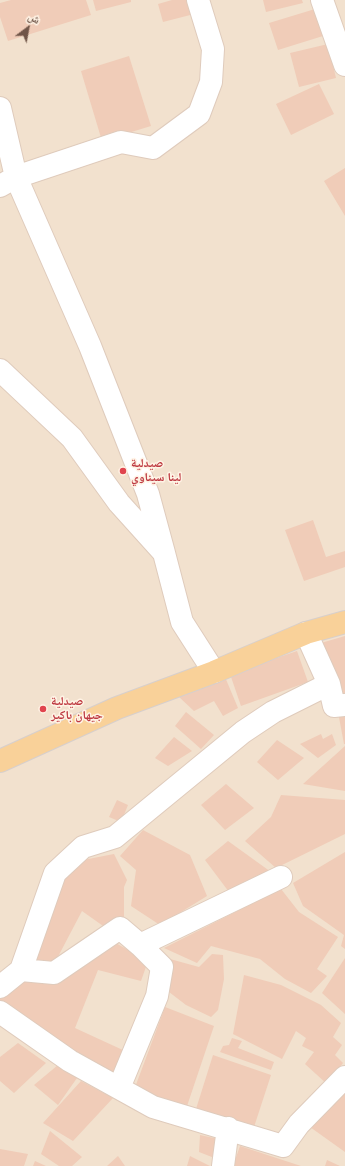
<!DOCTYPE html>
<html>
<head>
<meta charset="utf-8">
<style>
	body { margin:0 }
	#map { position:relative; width:345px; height:1166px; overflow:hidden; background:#fbefdf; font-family:"Open Sans","Noto Naskh Arabic",sans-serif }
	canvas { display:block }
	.north { position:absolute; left:8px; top:8px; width:40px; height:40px; -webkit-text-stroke:3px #fff3e5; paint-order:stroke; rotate:32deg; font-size:11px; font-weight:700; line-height:16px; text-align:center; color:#705548 }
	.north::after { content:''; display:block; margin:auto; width:14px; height:18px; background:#705548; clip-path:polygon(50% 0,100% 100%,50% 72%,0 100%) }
</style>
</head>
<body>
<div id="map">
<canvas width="345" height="1166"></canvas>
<div class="north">ش</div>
</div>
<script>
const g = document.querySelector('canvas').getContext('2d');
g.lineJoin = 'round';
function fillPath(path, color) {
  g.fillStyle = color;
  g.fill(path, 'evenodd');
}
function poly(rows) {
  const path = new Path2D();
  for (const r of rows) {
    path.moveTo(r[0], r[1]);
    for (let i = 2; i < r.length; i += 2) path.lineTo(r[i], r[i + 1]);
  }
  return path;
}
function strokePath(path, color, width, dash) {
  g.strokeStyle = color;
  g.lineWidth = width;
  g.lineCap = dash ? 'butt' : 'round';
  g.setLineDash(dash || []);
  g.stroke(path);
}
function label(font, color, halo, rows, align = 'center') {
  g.font = font + ' "Open Sans","Noto Naskh Arabic",sans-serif';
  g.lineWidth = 3;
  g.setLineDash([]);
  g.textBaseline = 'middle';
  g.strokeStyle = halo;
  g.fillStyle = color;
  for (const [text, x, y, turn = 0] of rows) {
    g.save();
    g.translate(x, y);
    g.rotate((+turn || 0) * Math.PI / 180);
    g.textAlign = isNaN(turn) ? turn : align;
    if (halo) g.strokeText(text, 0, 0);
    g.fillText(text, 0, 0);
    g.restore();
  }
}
const residential = poly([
	[0,0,345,0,345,1166,0,1166]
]);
const building = poly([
	[11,0,86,0,91,15,8,41,0,17,0,3],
	[93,0,131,0,131,2,96,11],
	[172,0,195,0,198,13,163,22,158,4],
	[263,0,302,0,303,3,266,12],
	[315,9,323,36,278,50,269,23],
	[328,44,336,78,299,87,290,53],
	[129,56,151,126,102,141,81,71],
	[319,84,334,114,291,135,276,104],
	[345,168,345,216,324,181],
	[313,520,326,557,345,551,345,567,304,581,285,530],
	[345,636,345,698,337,699,321,643],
	[297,651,308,682,241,706,230,674],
	[225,677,238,708,223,716,214,701,194,711,178,696],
	[186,712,214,735,201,749,175,726],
	[338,712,345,712,345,744,344,744],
	[321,734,323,739,332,734,336,745,318,758,300,744],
	[174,737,192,751,168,766,155,758],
	[277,740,304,758,278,780,257,762],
	[345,746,345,791,303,784],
	[226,784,254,808,225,830,201,805],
	[281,795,345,800,345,834,276,868,245,841,271,817],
	[117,800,128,805,121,822,109,817],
	[143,830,190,855,207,896,160,925,131,906,136,870,120,856],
	[228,841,271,872,229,892,205,860],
	[345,852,345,949,341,946,344,935,303,906,293,883],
	[114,854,127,880,124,887,124,921,106,928,82,911,51,970,23,965,52,893,78,861],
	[281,889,299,912,338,937,317,969,327,976,311,993,285,979,260,959,211,946,197,963,164,948],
	[112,941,148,961,141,981,98,970,75,1028,125,1051,114,1079,0,1008,0,999,24,976],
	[212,954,223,955,224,979,218,1010,211,1017,186,1005,160,985,170,959,199,967],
	[345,958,345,1014,322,993],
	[244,975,281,985,321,1005,341,1023,333,1037,342,1045,335,1055,343,1063,327,1084,305,1064,314,1052,302,1046,306,1038,296,1031,282,1059,233,1034],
	[165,1007,214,1026,186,1109,134,1090],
	[232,1038,242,1041,238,1048,274,1062,271,1070,220,1052,223,1046,229,1045],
	[18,1043,46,1063,14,1093,0,1081,0,1057],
	[213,1055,271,1075,254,1127,196,1109],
	[58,1065,77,1078,58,1105,34,1085],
	[81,1081,113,1098,73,1141,43,1123],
	[345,1091,345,1152,310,1127],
	[50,1131,82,1157,72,1166,59,1166,41,1154],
	[200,1135,223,1140,217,1159,199,1152],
	[240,1146,301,1166,233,1166],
	[0,1149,28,1154,24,1166,0,1166],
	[118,1156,125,1166,107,1166],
	[190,1156,210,1166,187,1166],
	[327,1160,340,1166,325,1166],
	[35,1161,46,1166,33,1166]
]);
const minor = poly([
	[322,0,345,65],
	[0,108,16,177,90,346,148,494,164,553],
	[0,186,16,177,121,142,153,148,199,114,211,82,213,49,198,0],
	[0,370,72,438,119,503,164,553,182,622,214,672],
	[306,633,329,684,334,706,345,705],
	[21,970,55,873,83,847,115,837,243,732,273,712,329,684],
	[0,987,21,970,54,973,120,928,140,945,281,877],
	[0,1012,70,1061,153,1107,283,1146,299,1124,345,1077],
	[119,1088,157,996,162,967,140,945],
	[223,1166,228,1128]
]);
const major = poly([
	[0,761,117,708,214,672,306,633,345,622]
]);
const markers = [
	[123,471,4,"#e0444e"],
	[43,709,4,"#e0444e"]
];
const healthNames = [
	["صيدلية",131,464],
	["لينا سيناوي",131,478],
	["صيدلية",51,702],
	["جيهان باكير",51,716]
];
fillPath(residential, '#f2e1ce');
fillPath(building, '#f0ccb8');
strokePath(minor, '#dfcbbc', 24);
strokePath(major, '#d7cfcc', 24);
strokePath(minor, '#fff', 22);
strokePath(major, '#f9d199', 22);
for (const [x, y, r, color] of markers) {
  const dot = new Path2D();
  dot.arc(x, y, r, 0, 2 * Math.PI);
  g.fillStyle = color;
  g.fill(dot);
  strokePath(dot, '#fff3e5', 1.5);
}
label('bold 12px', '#be3a42', '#fff3e5', healthNames, 'left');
</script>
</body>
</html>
